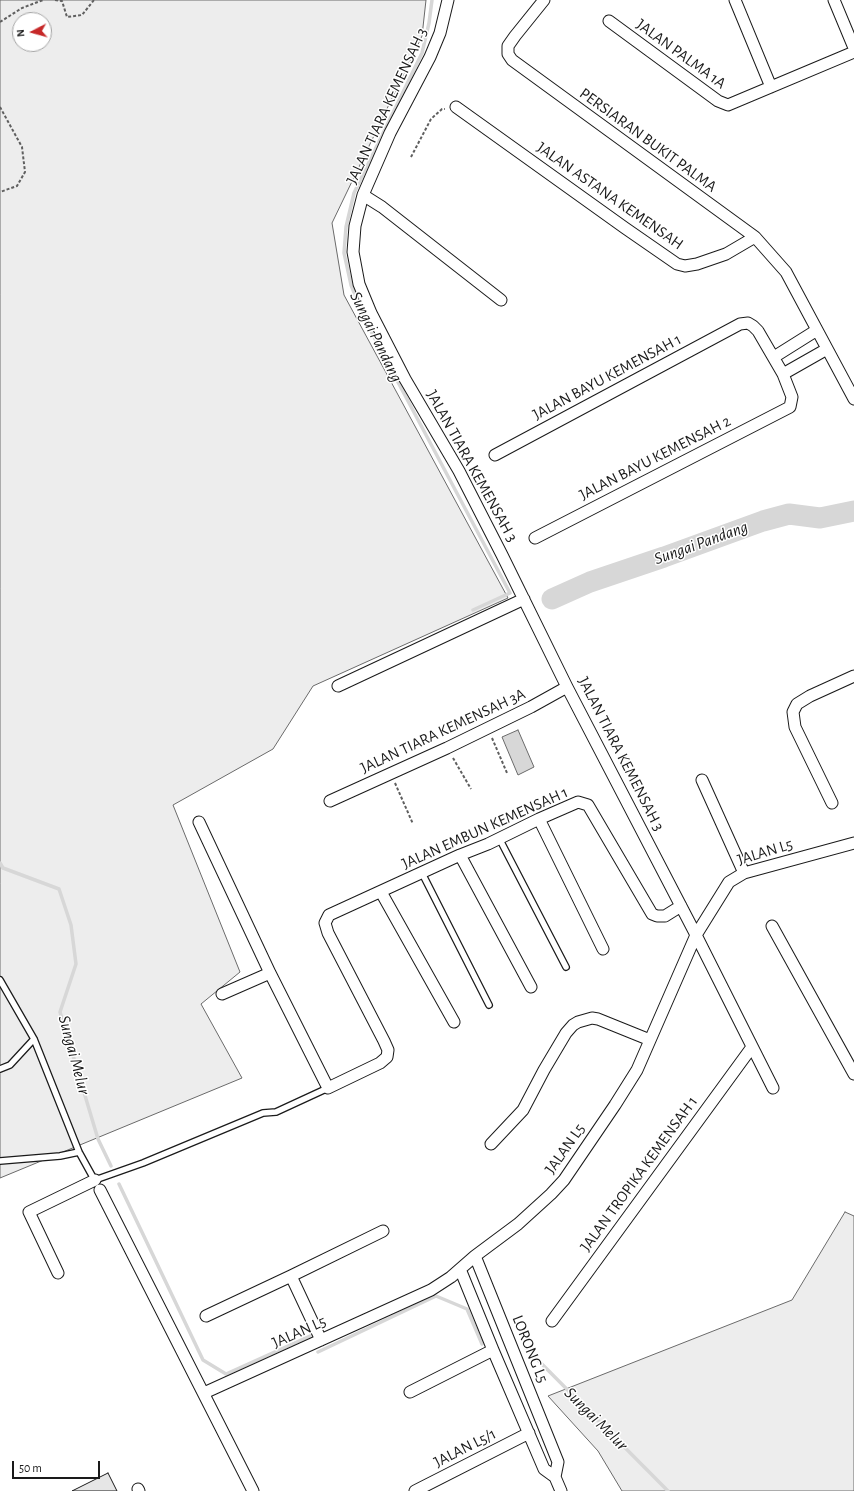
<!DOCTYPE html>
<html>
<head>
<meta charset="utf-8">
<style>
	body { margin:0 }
	#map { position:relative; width:854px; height:1491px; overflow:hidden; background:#fff; font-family:"Alegreya Sans",sans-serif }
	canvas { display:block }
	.north { position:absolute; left:12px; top:12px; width:40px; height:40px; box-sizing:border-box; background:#fff; border:1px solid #a3a3a3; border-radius:50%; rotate:264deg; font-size:11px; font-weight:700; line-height:16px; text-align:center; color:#1a1a1a }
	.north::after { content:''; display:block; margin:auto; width:14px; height:18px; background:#c62828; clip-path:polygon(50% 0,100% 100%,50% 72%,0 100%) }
	.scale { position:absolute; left:12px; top:1461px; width:88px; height:18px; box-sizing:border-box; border:2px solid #1a1a1a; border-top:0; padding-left:5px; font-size:12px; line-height:14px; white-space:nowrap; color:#1a1a1a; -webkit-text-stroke:3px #fff; paint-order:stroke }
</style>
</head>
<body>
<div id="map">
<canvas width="854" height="1491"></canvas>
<div class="north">N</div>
<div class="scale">50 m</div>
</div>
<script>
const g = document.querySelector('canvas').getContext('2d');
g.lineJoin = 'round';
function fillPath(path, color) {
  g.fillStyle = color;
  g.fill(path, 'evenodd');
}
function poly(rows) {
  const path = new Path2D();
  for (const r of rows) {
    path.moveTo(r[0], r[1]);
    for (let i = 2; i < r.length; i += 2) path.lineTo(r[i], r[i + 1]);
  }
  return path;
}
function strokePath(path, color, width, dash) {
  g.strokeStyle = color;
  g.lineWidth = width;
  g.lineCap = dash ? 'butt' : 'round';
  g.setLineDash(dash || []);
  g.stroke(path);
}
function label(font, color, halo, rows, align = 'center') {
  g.font = font + ' "Alegreya Sans",sans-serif';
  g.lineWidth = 3;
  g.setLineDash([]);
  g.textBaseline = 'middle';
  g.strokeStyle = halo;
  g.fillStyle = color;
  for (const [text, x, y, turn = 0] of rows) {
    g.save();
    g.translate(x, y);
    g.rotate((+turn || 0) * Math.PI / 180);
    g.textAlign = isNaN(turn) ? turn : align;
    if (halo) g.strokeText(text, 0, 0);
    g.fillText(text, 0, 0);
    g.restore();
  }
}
const built = poly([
	[0,0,426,0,422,36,332,223,344,295,508,598,313,686,273,749,173,805,240,972,201,1004,242,1078,0,1178,0,0],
	[20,20,44,20,44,44,20,44,20,20],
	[845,1212,854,1216,854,1491,622,1491,598,1451,548,1396,792,1300,845,1212]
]);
const water = poly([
	[518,730,534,767,518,775,502,737,518,730]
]);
const stream = poly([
	[432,0,429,23,422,53,354,193,346,227,344,253,351,285,366,322,510,593,473,610],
	[0,863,3,868,59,889,71,925,76,964,60,1012,98,1139,111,1166],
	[119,1184,203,1360,226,1374,310,1336],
	[525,1347,668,1491],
	[318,1352,436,1296,467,1309,482,1344]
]);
const river = poly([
	[552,599,590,582,664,557,763,521,789,514,820,518,854,511]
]);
const building = poly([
	[108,1473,117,1491,72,1491,108,1473]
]);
const path = poly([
	[55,0,62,1,67,17,82,15,94,0],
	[0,22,22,8,43,0],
	[0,107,22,147,25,172,17,186,0,192],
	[411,157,431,119,442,109,445,109],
	[492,738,507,773],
	[453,758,471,789],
	[395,783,413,824]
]);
const lane = poly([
	[499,838,566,967],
	[422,873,489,1005],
	[0,980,34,1039,79,1152,95,1181],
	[0,1069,10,1065,34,1039],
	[0,1161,60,1156,79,1152],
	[95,1180,143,1163,263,1113,276,1112,328,1088]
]);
const street = poly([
	[448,0,440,33,430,57,390,133,363,195,355,226,353,252,359,284,371,313,405,379,459,471,502,555,567,687,696,935,773,1088],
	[544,0,515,36,508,46,508,54,512,60,755,237,786,272,854,399],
	[735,0,771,87],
	[834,0,854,48],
	[609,21,718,101,728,105,854,52],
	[456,107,625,228,677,264,685,266,697,264,726,254,755,237],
	[363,195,382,207,501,300],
	[774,357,817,330],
	[783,374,827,349],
	[495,455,740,324,748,323,753,326,758,331,783,374,792,397,790,407,535,538],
	[338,686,524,599],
	[702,780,744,873],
	[330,801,447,748,531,707,567,687],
	[832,803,795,727,793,712,797,704,810,696,854,676],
	[539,819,603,949],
	[199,822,270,973,328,1088,380,1063,387,1057,388,1050,384,1041,328,933,325,923,329,915,460,855,488,844,539,819,578,802,588,805,652,914,657,916,665,916,681,906],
	[460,855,531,987],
	[381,892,454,1022],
	[772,926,854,1074],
	[222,994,270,973],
	[491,1144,523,1110,544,1070,566,1033,573,1025,578,1022,592,1018,598,1019,650,1040],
	[100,1190,253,1491],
	[475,1256,558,1462,555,1477],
	[460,1269,493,1350,544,1469,555,1477,561,1491],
	[58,1273,29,1212,95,1180],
	[291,1276,321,1340],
	[206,1316,291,1276,383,1231],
	[552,1321,752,1047],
	[410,1392,493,1350],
	[204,1393,431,1290,451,1277,475,1256,518,1224,551,1194,564,1180,615,1105,637,1070,696,935,729,882,744,873,854,843],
	[138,1489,139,1491],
	[415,1491,529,1433]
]);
const streetNames = [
	["JALAN PALMA 1A",681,54,36],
	["JALAN TIARA KEMENSAH 3",387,106,-65],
	["PERSIARAN BUKIT PALMA",648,140,36],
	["JALAN ASTANA KEMENSAH",610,196,35],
	["JALAN BAYU KEMENSAH 1",607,377,-28],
	["JALAN BAYU KEMENSAH 2",655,458,-27],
	["JALAN TIARA KEMENSAH 3",472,466,61],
	["JALAN TIARA KEMENSAH 3A",443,731,-25],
	["JALAN TIARA KEMENSAH 3",621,754,63],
	["JALAN EMBUN KEMENSAH 1",485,828,-24],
	["JALAN L5",765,852,-17],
	["JALAN L5",565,1149,-55],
	["JALAN TROPIKA KEMENSAH 1",639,1174,-54],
	["JALAN L5",299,1332,-24],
	["LORONG L5",530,1349,68],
	["JALAN L5/1",465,1448,-27]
];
const waterNames = [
	["Sungai Pandang",376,337,64],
	["Sungai Pandang",701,543,-20],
	["Sungai Melur",74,1055,75],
	["Sungai Melur",596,1419,45]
];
fillPath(built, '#ededed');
strokePath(built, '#6a6a6a', 1);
fillPath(water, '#d7d7d7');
strokePath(water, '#6a6a6a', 1);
strokePath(stream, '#d7d7d7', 3.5);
strokePath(river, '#d7d7d7', 21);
fillPath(building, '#e6e6e6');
strokePath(building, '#1a1a1a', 1);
strokePath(lane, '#1a1a1a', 8);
strokePath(street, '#1a1a1a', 13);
strokePath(path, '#5f5f5f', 2, [3, 2]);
strokePath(lane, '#fff', 5.5);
strokePath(street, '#fff', 11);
label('16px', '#1a1a1a', '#fff', streetNames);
label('italic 17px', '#1a1a1a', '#fff', waterNames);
</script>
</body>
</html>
